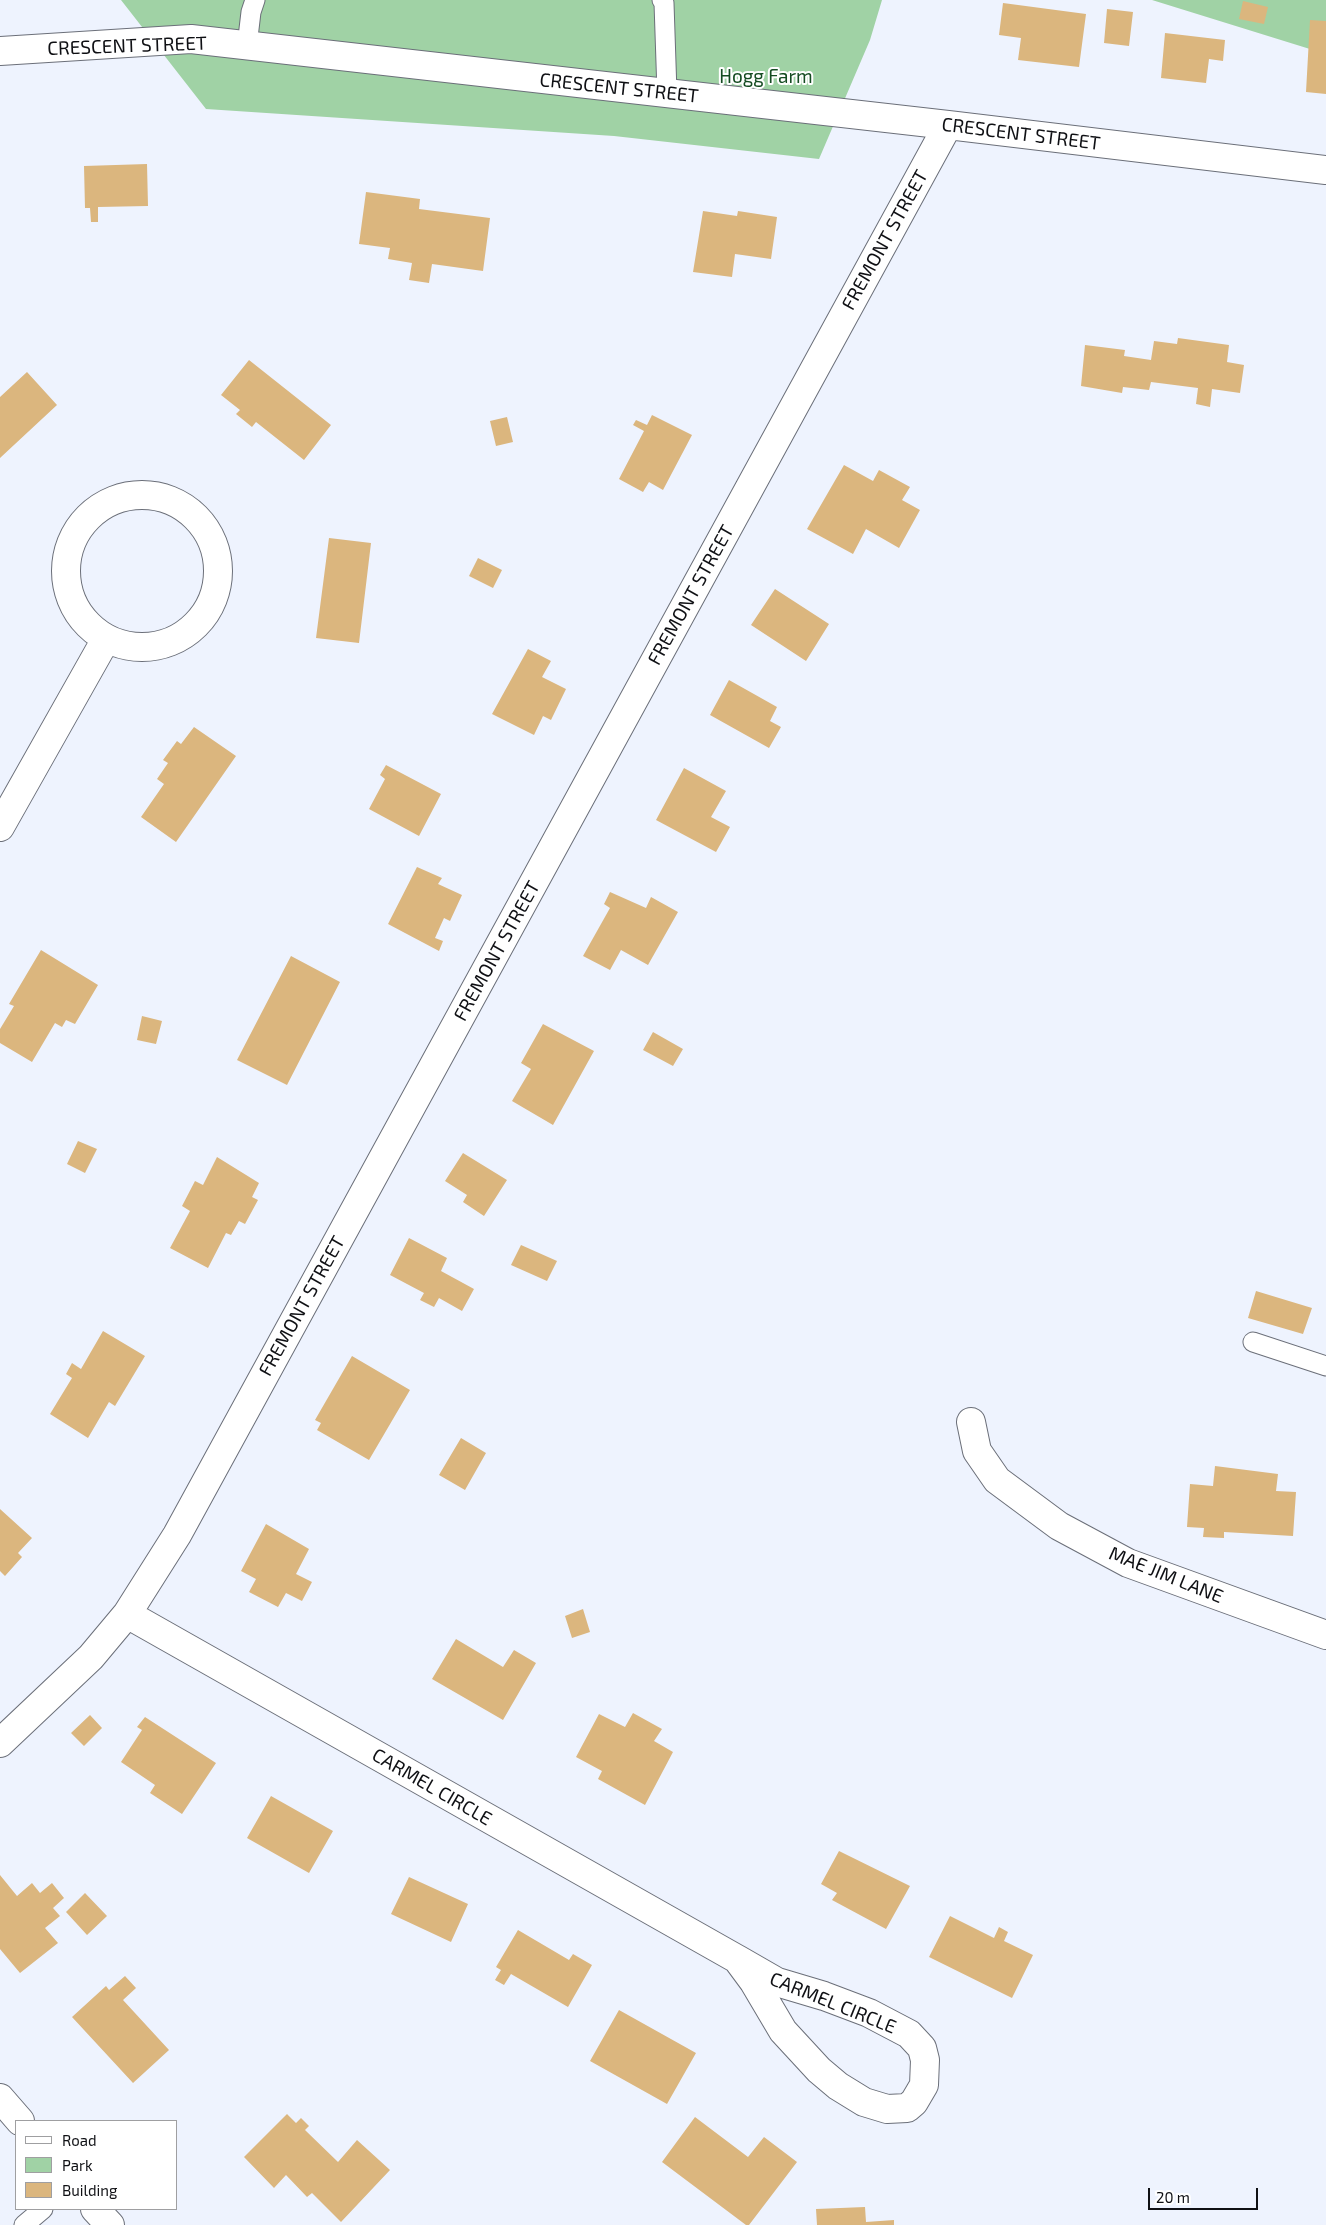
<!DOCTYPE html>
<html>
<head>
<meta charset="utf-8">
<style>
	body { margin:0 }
	#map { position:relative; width:1326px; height:2225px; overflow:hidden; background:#eef3fe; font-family:"Exo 2",sans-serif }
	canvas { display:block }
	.legend { position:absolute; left:15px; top:2120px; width:162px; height:90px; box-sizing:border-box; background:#fff; border:1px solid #9f9fa1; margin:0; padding:6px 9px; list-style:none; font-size:15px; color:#0f1014 }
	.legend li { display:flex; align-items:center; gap:10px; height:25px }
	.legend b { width:25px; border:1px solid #9f9fa1 }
	.scale { position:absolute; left:1148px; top:2188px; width:110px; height:22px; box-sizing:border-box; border:2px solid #0f1014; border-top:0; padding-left:6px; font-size:15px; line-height:18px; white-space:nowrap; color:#0f1014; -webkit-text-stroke:4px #fff; paint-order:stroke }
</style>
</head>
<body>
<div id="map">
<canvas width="1326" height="2225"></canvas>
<ul class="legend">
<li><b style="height:6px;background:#fff"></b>Road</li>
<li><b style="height:14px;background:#a0d2a5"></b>Park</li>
<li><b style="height:14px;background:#dbb67e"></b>Building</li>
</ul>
<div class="scale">20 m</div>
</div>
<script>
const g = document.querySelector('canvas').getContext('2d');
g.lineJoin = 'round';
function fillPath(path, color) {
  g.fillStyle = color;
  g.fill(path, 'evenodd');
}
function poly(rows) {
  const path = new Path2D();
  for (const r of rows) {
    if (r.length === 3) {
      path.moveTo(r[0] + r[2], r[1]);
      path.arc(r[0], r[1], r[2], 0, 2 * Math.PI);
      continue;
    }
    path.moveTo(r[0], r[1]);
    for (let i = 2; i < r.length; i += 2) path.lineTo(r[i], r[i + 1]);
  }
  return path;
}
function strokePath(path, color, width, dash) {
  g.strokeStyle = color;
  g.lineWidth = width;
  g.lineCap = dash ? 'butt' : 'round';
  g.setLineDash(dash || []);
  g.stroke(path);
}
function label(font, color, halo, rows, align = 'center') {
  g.font = font + ' "Exo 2",sans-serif';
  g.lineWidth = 4;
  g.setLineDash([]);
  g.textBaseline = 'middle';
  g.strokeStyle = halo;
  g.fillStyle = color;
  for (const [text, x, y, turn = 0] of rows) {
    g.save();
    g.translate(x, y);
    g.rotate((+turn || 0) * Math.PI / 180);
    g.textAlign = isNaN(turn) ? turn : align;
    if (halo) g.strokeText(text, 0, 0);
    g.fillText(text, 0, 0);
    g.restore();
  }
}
const green = poly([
	[121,0,882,0,870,40,819,159,614,136,206,109],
	[1152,0,1326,0,1326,54]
]);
const building = poly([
	[1243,1,1268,7,1264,24,1239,19],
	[1003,3,1086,14,1079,67,1018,60,1021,38,999,35],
	[1107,9,1133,12,1129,46,1104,43],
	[1310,20,1326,21,1326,94,1306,92],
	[1165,33,1225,40,1223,61,1209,59,1206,83,1161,78],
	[147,164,148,206,98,207,98,222,91,222,90,208,85,208,84,166],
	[366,192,420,199,419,209,490,218,483,271,432,264,429,283,409,280,412,263,388,259,390,248,359,244],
	[703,211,737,216,738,211,777,217,771,259,735,254,732,277,693,272],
	[1178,338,1229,345,1227,362,1244,365,1240,393,1212,389,1210,407,1196,404,1198,388,1151,382,1149,390,1123,387,1122,393,1081,386,1085,345,1125,350,1124,356,1151,360,1154,341,1177,344],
	[249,360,331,425,304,460,256,422,252,427,236,414,240,410,221,395],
	[27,372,57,405,0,458,0,397],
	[652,415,692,435,663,490,649,482,643,492,619,479,644,431,633,425,636,420,647,425],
	[507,417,513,442,496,446,490,421],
	[844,465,873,481,879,470,910,487,902,500,920,510,899,548,866,529,853,554,807,529],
	[329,538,371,543,359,643,316,638],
	[478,558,502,570,493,588,469,576],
	[775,589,829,624,806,661,751,625],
	[528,649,551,661,542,677,566,689,551,720,543,716,534,735,492,714],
	[729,680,777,707,770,721,781,727,769,748,710,715],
	[194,727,236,756,176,842,141,817,164,784,157,779,168,763,163,760,177,741,181,744],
	[386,765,441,794,419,836,369,809,385,779,380,775],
	[684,768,726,791,711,817,730,827,716,852,656,820],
	[417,867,442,878,438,884,462,895,450,921,444,918,435,938,443,941,439,951,388,924],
	[610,892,646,908,651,897,678,912,648,965,621,950,610,970,583,956,610,908,604,904],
	[41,950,98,985,75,1024,66,1020,62,1027,55,1023,32,1062,0,1043,0,1029,14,1006,9,1004],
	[291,956,340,982,287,1085,237,1060],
	[142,1016,162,1021,156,1044,137,1040],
	[543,1024,594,1051,553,1125,512,1101,531,1069,521,1063],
	[653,1032,683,1049,673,1066,643,1050],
	[78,1141,97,1149,85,1173,67,1164],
	[463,1153,507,1180,484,1216,463,1202,467,1195,445,1181],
	[217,1157,259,1183,252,1197,258,1200,245,1224,239,1221,231,1235,226,1233,208,1268,170,1248,190,1211,182,1206,195,1181,203,1185],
	[409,1238,447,1258,441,1271,474,1289,462,1311,439,1298,434,1307,420,1300,424,1293,390,1275],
	[521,1245,557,1261,547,1281,511,1265],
	[1256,1291,1312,1308,1303,1334,1248,1318],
	[103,1331,145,1356,115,1406,109,1402,88,1438,50,1414,72,1378,66,1374,72,1363,81,1369],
	[352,1356,410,1390,369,1460,317,1430,321,1423,315,1420],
	[461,1438,486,1453,465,1490,439,1475],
	[1215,1466,1278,1474,1276,1491,1296,1492,1293,1536,1224,1532,1224,1538,1203,1537,1204,1528,1187,1527,1190,1484,1213,1486],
	[0,1509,32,1538,18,1553,22,1557,5,1576,0,1571],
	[266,1524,309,1549,296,1574,312,1582,302,1601,286,1593,278,1607,249,1592,256,1579,241,1571],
	[583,1609,590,1632,572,1638,565,1616],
	[456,1639,503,1667,514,1650,536,1663,503,1720,432,1679],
	[633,1713,662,1729,654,1741,673,1752,645,1805,598,1779,602,1771,576,1757,599,1714,625,1727],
	[90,1715,102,1728,84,1746,71,1733],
	[145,1717,216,1763,182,1814,150,1793,155,1785,121,1762,142,1730,137,1727],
	[271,1796,333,1831,309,1873,247,1838],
	[839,1851,910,1886,886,1929,832,1900,837,1893,821,1884],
	[0,1875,17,1896,32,1883,40,1893,52,1883,64,1898,53,1908,60,1916,45,1928,58,1943,20,1973,0,1949],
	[409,1877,468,1904,451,1942,391,1914],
	[85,1893,107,1916,87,1935,66,1912],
	[950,1916,994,1938,999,1927,1008,1932,1004,1941,1033,1955,1012,1998,929,1957],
	[518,1930,569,1960,573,1954,592,1965,568,2007,511,1974,504,1985,495,1980,501,1970,496,1967],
	[125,1976,136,1988,123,2000,169,2050,133,2083,72,2017,106,1986,109,1990],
	[619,2010,696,2053,667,2104,590,2061],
	[287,2114,296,2123,301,2118,309,2126,305,2130,338,2162,357,2140,390,2170,341,2222,312,2193,307,2197,286,2175,274,2188,244,2157],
	[695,2117,748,2157,764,2137,797,2162,749,2225,746,2225,662,2162],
	[865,2207,866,2222,894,2220,894,2225,817,2225,816,2209]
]);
const service = poly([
	[662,0,664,3,667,93],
	[247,46,251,12,255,0],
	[1253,1342,1326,1366],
	[24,2225,43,2209]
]);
const minor = poly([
	[0,51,191,39,948,125,1326,170],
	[142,571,76],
	[0,827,106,639],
	[971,1422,977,1451,997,1480,1059,1526,1128,1563,1326,1635],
	[127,1614,737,1959,754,1982,783,2031,819,2070,838,2086,864,2102,887,2109,907,2108,914,2102,924,2085,925,2060,922,2048,909,2034,869,2013,824,1996,777,1982,737,1959],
	[0,1743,91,1657,127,1614,177,1535,948,125]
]);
const tertiary = poly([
	[0,2098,20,2121],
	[95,2209,110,2225]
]);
const streetNames = [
	["CRESCENT STREET",127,46,-2],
	["CRESCENT STREET",619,88,6],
	["CRESCENT STREET",1021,134,7],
	["FREMONT STREET",885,240,-61],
	["FREMONT STREET",691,595,-61],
	["FREMONT STREET",497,951,-61],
	["FREMONT STREET",302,1306,-61],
	["MAE JIM LANE",1166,1575,22],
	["CARMEL CIRCLE",432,1787,30],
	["CARMEL CIRCLE",833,2003,22]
];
const parkNames = [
	["Hogg Farm",766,77]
];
fillPath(green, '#a0d2a5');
fillPath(building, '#dbb67e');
strokePath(service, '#6b6f79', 21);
strokePath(minor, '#6b6f79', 30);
strokePath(tertiary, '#6b6f79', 30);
strokePath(service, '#fff', 19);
strokePath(minor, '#fff', 28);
strokePath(tertiary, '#fff', 28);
label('19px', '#0f1014', '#fff', streetNames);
label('19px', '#144b21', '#fff', parkNames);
</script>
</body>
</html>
